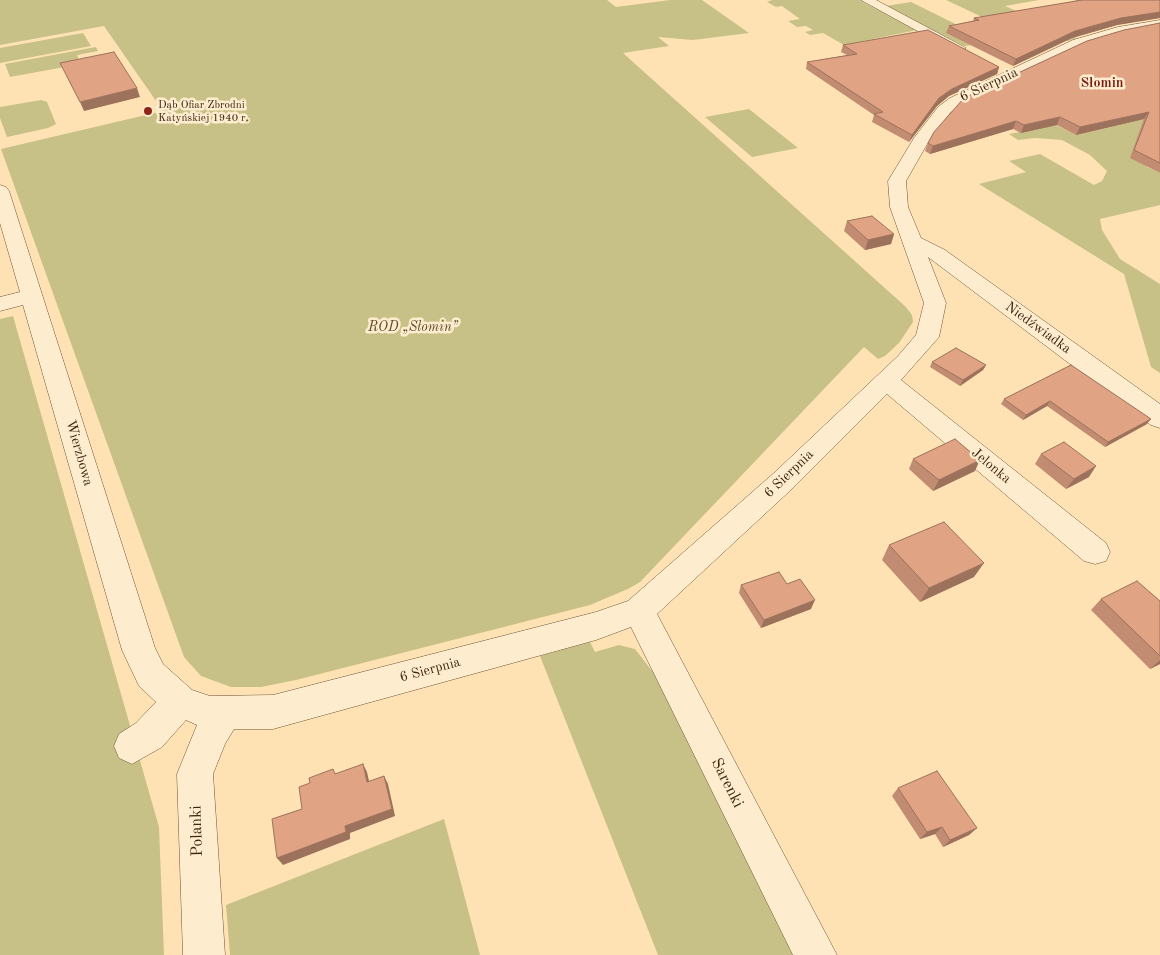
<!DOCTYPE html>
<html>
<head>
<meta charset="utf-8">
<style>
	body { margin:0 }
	canvas { display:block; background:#fee2b3 }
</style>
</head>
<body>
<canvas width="1160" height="955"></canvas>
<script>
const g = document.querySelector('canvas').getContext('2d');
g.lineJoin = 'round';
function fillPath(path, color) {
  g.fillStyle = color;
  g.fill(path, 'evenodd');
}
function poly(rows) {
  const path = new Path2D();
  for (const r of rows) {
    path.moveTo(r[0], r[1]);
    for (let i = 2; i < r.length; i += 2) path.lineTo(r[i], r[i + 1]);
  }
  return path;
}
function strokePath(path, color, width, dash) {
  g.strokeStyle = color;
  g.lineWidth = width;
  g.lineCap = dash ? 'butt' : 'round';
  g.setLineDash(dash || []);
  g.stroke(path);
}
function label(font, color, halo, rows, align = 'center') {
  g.font = font + ' "Old Standard TT",serif';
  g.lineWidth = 5;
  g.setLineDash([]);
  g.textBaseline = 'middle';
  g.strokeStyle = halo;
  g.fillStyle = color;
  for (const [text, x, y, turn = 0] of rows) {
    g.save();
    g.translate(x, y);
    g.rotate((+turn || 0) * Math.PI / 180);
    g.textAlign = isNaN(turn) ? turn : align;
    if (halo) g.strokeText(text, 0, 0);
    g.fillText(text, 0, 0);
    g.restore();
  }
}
const green = poly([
	[0,0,607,0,616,7,670,0,702,0,749,33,693,40,658,37,669,46,623,53,906,307,912,315,913,322,899,343,885,356,878,359,864,347,640,582,628,589,590,605,296,680,261,687,231,687,201,676,184,657,1,149,163,111,104,26,0,45],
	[772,0,859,0,917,30,844,45,823,33,810,35,805,32,813,30,806,26,797,27,788,21,800,19,782,6,776,7,767,2],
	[946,0,1039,0,1005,6,1077,38,1068,41,1023,21,999,25],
	[911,2,994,43,964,46,886,6],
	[83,33,91,46,0,63,0,48],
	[96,47,98,51,77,55,81,64,10,77,5,64],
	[41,100,47,102,56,124,48,128,7,137,0,118,0,107],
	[1160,108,1147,167,1160,173,1160,205,1100,219,1102,230,1120,259,1160,284,1160,373,1151,367,1124,274,979,184,1026,172,1009,161,1040,154,1094,185,1102,181,1107,171,1090,155,1062,140,1035,138,1018,140,1009,134,1056,125,1076,135,1111,127],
	[749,109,798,148,752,157,705,117],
	[13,316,159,827,164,955,0,955,0,319],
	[590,642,595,652,619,645,635,649,663,685,800,955,658,955,540,656],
	[444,819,480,955,230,955,226,905]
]);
const minor = poly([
	[861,0,876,0,966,48,959,52,954,51,861,0],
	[1160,20,1160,28,1120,35,1083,46,960,104,950,113,930,139,906,181,908,207,921,238,945,250,1160,404,1160,428,1151,425,928,257,946,303,939,337,901,380,1106,543,1110,552,1106,561,1095,564,1084,561,887,394,794,487,657,614,837,955,793,955,631,627,596,640,273,729,234,729,225,744,213,774,225,955,183,955,177,774,197,725,186,720,162,747,132,764,119,758,114,746,119,734,136,723,156,702,139,686,122,650,23,305,0,311,0,297,20,292,0,223,0,185,6,187,9,191,155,648,163,664,192,690,210,696,273,695,596,612,628,601,774,473,898,356,916,335,924,303,890,207,888,181,914,138,938,107,950,98,1073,40,1118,27,1160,20]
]);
const wall = poly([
	[1075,0,1160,0,1160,18,1117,25,1072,38,1013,66,946,33,949,26,973,21,974,18,1077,1],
	[1160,23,1160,173,1130,158,1144,119,1076,135,1057,125,1021,133,1013,129,930,154,925,151,928,143],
	[843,45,999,67,997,74,949,96,937,106,909,142,872,122,874,115,806,69,807,62,847,55,841,52],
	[847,221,894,234,891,244,865,250,844,231],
	[932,362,986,365,983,370,960,386,930,367],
	[1071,365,1147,424,1105,447,1047,406,1023,420,1001,404,1004,399],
	[1041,454,1089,477,1066,489,1035,464],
	[913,459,975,471,933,491,909,469],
	[889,545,974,577,920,602,882,560],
	[787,584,811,609,761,628,739,593,741,585],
	[1101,599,1160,601,1160,664,1150,669,1091,610],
	[898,788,977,828,969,835,943,847,935,834,920,839,892,796]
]);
const shadedWall = poly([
	[1160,12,1160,18,1117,25,1072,38,1013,66,1016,59,1075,31,1121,18],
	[999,67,997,74,949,96,937,106,909,142,912,135,939,98,952,89],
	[137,88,140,97,84,111,80,102],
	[1149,112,1144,119,1076,135,1080,127],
	[1060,117,1057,125,1021,133,1024,125],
	[1016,121,1013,129,930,154,933,146],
	[894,234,891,244,865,250,868,240],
	[986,365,983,370,960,386,963,380],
	[1050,401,1047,406,1023,420,1026,415],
	[1151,419,1147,424,1105,447,1108,442],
	[980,460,975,471,933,491,939,480],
	[1096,466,1089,477,1066,489,1074,479],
	[984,563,974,577,920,602,929,588],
	[815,600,811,609,761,628,764,620],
	[1160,660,1160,664,1150,669],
	[363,764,367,772,371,790,367,782],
	[384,776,388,784,395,816,350,833,350,839,283,865,277,858],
	[942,827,935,834,920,839,927,832],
	[977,828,969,835,943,847,950,840]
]);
const building = poly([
	[1082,0,1160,0,1160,12,1121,18,1075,31,1016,59,949,26,979,20,974,18,1082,0],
	[1160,23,1160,163,1134,150,1149,112,1080,127,1060,117,1024,125,1016,121,933,146,928,143,934,132,964,98,1087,41,1124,30,1160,23],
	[928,30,999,67,952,89,939,98,912,135,874,114,883,112,807,62,857,54,843,45,928,30],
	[114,52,137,88,80,102,60,63,114,52],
	[872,216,894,234,868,240,847,221,872,216],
	[956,348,986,365,963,380,932,362,956,348],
	[1071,365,1151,419,1108,442,1050,401,1026,415,1004,399,1071,365],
	[955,439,980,460,939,480,913,459,955,439],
	[1064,442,1096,466,1074,479,1041,454,1064,442],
	[944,522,984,563,929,588,889,545,944,522],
	[779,572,787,584,800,579,815,600,764,620,741,585,779,572],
	[1137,581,1160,601,1160,656,1101,599,1137,581],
	[363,764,367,782,384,776,392,809,345,826,346,832,277,858,272,819,302,809,299,787,310,783,309,778,333,769,335,774,363,764],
	[937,771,977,828,950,840,942,827,927,832,898,788,937,771]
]);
const markers = [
	[148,111,5,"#8f2418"]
];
const farPoinames = [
	["Dąb Ofiar Zbrodni",158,105],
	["Katyńskiej 1940 r.",158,118]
];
const farQuarternames = [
	["Słomin",1102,83]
];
const streetNames = [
	["6 Sierpnia",989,85,-25],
	["Niedźwiadka",1038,328,36],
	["Wierzbowa",79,453,74],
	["Jelonka",991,466,40],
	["6 Sierpnia",789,474,-44],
	["6 Sierpnia",430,670,-15]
];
const parkNames = [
	["ROD „Słomin”",413,327]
];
const nearStreetnames = [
	["Sarenki",727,783,63],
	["Polanki",197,831,-92]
];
fillPath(green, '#c8c187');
strokePath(minor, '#6d5438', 1);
fillPath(minor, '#feecce');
fillPath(wall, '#c18c72');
fillPath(shadedWall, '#9d725c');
fillPath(building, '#e0a384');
strokePath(building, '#9d725c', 1);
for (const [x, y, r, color] of markers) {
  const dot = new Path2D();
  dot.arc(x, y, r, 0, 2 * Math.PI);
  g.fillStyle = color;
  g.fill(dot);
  strokePath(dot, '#feecce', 2);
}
label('11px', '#3d250f', '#feecce', farPoinames, 'left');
label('bold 14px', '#7a1f14', '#feecce', farQuarternames);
label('14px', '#3d250f', '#feecce', streetNames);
label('italic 14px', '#604c2d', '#feecce', parkNames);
label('16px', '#3d250f', '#feecce', nearStreetnames);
</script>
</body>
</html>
